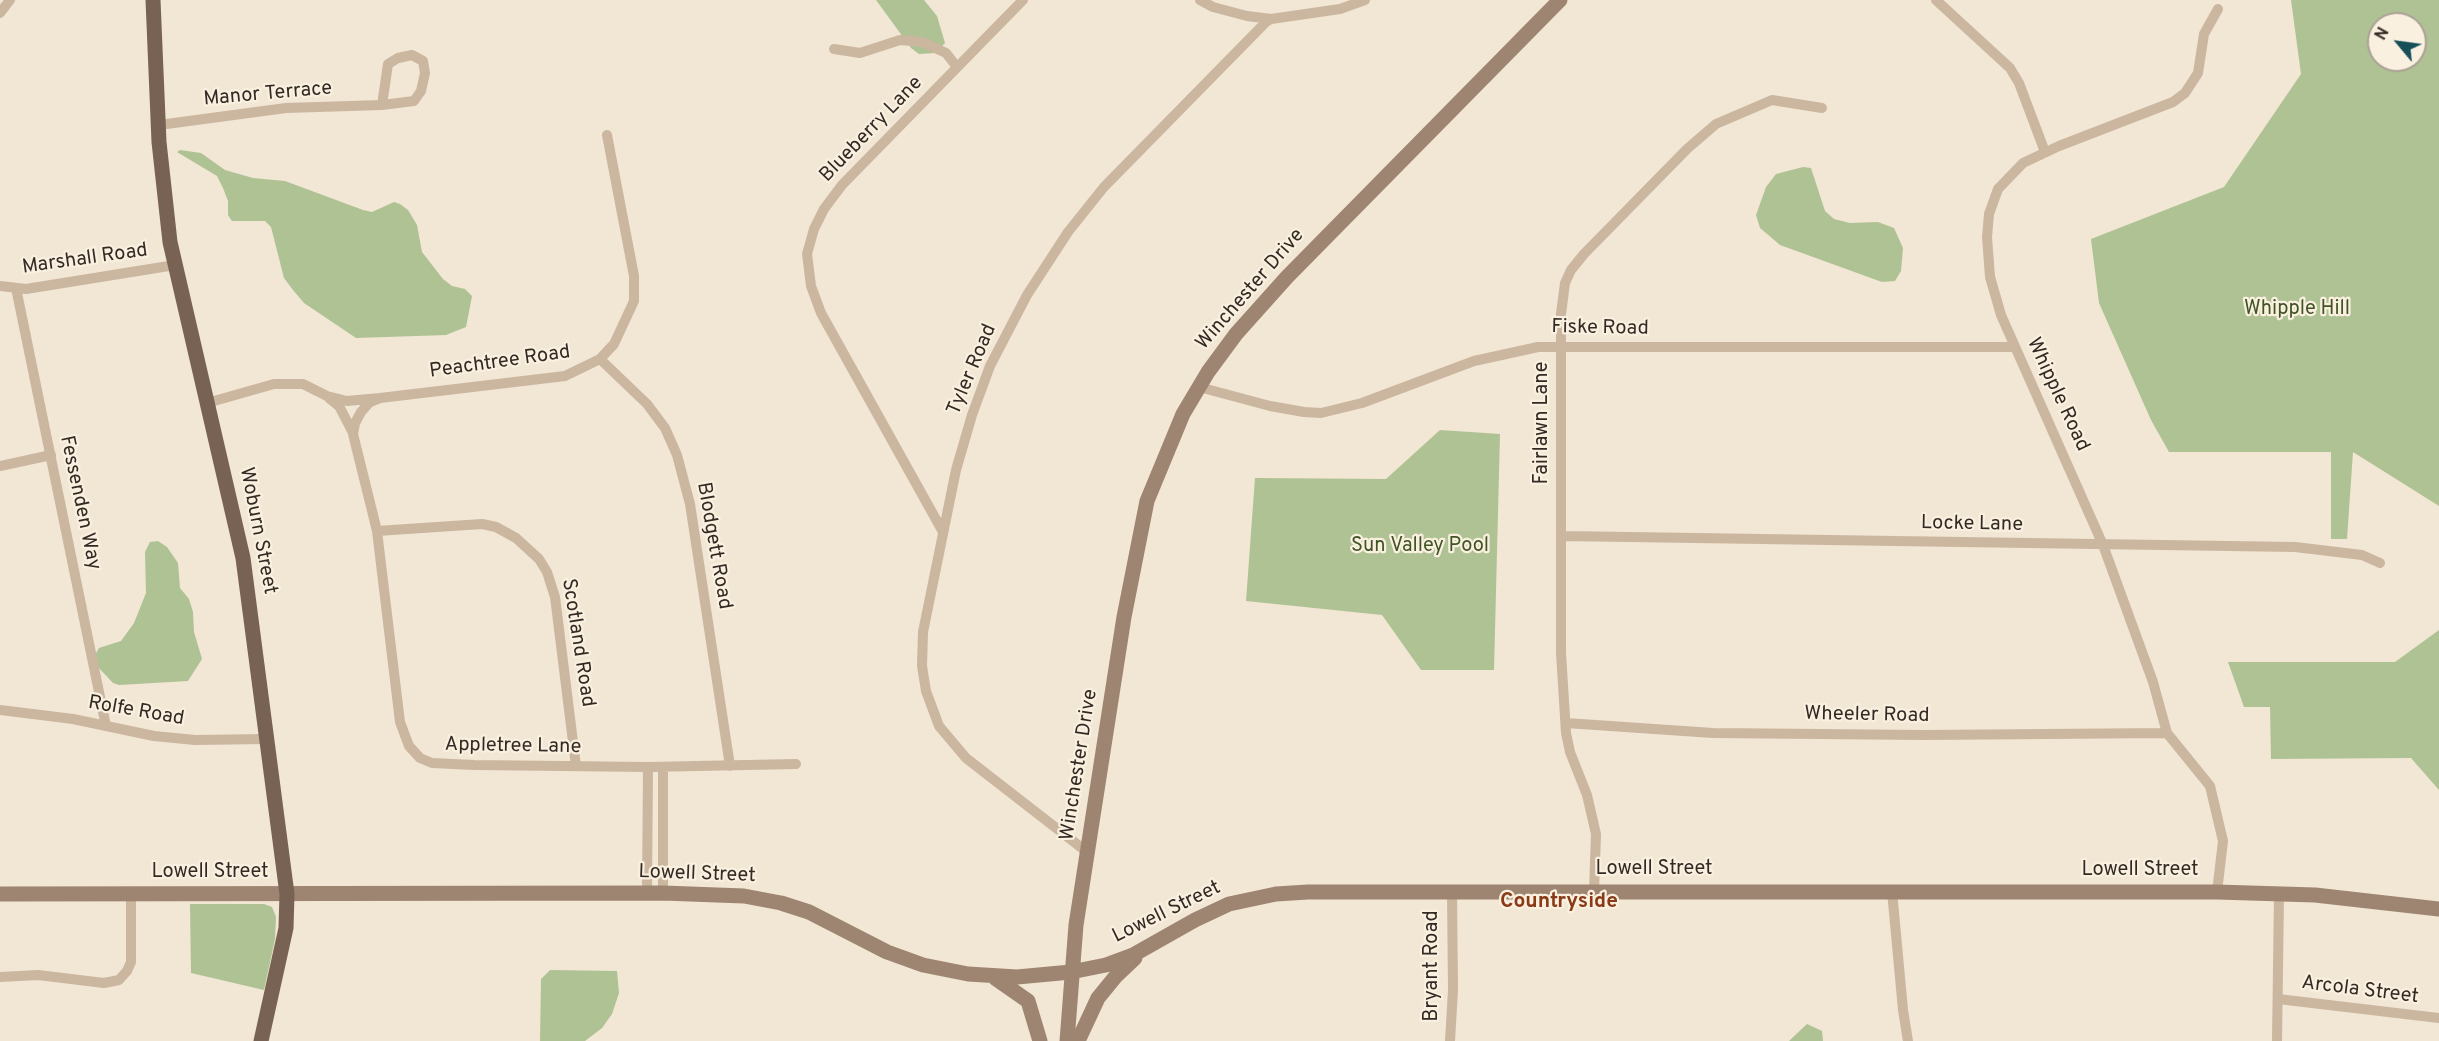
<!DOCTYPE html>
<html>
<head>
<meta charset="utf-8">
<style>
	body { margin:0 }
	#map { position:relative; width:2439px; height:1041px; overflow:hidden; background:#f2e6d4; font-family:Overpass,sans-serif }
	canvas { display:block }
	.north { position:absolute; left:2367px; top:12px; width:60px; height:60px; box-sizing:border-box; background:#faf0e0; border:2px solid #aba195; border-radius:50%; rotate:299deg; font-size:16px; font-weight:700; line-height:24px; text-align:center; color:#342a24 }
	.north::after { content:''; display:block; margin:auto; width:21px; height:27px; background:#164f58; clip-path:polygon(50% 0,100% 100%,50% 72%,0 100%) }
</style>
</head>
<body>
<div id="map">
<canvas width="2439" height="1041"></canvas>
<div class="north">N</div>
</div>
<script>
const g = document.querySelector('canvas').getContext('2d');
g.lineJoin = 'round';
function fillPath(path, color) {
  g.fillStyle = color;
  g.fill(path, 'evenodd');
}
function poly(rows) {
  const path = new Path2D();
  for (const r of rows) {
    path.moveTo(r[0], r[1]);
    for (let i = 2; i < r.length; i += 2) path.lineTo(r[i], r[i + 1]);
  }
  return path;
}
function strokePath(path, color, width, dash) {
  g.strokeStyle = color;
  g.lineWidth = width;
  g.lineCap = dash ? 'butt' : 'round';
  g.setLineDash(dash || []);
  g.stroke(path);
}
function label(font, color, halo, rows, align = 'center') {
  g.font = font + ' Overpass,sans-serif';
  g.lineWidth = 4.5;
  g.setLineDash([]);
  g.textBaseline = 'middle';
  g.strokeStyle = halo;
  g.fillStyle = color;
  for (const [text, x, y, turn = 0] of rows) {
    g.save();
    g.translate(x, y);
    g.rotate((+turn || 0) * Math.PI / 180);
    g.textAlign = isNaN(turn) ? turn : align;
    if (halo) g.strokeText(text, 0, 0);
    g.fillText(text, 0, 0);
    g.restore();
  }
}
const green = poly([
	[876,0,924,0,937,16,945,43,935,53,919,54,911,48],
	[2291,0,2439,0,2439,506,2353,452,2347,539,2331,539,2331,452,2169,452,2151,420,2099,303,2091,239,2224,187,2301,74],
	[2379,24,2415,24,2415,60,2379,60],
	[180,150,201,153,225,170,253,178,285,181,363,210,372,212,394,202,400,204,408,210,417,225,422,252,443,279,452,286,465,289,472,296,466,327,446,335,356,338,304,303,293,290,284,278,271,227,265,221,232,221,228,215,228,201,223,188,217,176,177,152],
	[1803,167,1811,168,1825,211,1834,219,1850,223,1878,222,1894,228,1903,248,1901,271,1895,281,1882,282,1780,245,1760,228,1756,215,1766,187,1776,174],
	[1440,430,1500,434,1494,670,1421,670,1382,615,1246,601,1255,478,1386,479],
	[158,541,167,547,178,563,180,588,189,599,193,612,194,632,202,659,188,681,119,685,113,683,97,666,95,655,99,648,121,641,134,623,146,593,145,552,150,542],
	[2439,630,2439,790,2411,758,2271,759,2270,707,2244,707,2228,662,2395,662],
	[190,904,264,904,272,907,276,917,275,939,264,990,191,973],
	[550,970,617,971,619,993,612,1014,602,1028,585,1041,540,1041,541,979],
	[1807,1024,1822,1031,1823,1041,1789,1041]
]);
const street = poly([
	[1200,0,1213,7,1247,16,1271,19],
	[1936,0,2010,68,2019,83,2045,152],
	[0,13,10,0],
	[834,49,860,53,900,40,922,42,946,53,957,67],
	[159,125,286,108,382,105,388,64,398,58,412,55,423,61,425,73,421,91,414,101,382,105],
	[0,286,26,289,175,265],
	[16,288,106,726],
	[600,359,647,404,665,428,677,455,690,504,730,766],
	[1199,387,1270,406,1304,412,1321,413,1362,403,1474,361,1538,347,2014,347],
	[329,398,339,406,352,431],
	[380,398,370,402,361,412,355,423,353,434,377,531,400,722,409,746,420,758,432,763,474,765,648,767,796,764],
	[207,403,274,384,303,384,327,396,347,401,380,398,565,376,600,359,614,344,634,301,634,276,607,135],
	[0,466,51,455],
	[377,531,482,524,496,527,516,538,539,559,547,572,555,597,576,766],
	[943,532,821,313,811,286,807,254,814,229,824,209,842,185,1023,0],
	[1562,536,2295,547,2362,555,2380,563],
	[0,710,73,719,154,736,195,740,267,739],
	[1566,723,1713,733,1924,735,2167,733],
	[1087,852,966,758,939,726,926,691,922,666,923,632,956,470,972,415,990,366,1027,295,1068,232,1104,187,1266,22,1271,19,1340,9,1365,0],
	[1892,891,1903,1010,1908,1041],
	[1594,892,1596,834,1587,795,1570,752,1566,733,1561,653,1561,314,1565,283,1571,270,1584,254,1687,149,1716,124,1772,100,1822,108],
	[2217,892,2223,841,2210,786,2167,733,2153,682,2103,545,2001,315,1990,277,1987,237,1989,214,1998,189,2023,163,2059,146,2173,102,2185,93,2198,73,2204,34,2218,9],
	[647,893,648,767],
	[663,893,663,767],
	[0,977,38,975,104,983,119,980,127,971,131,962,131,894],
	[2278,999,2439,1018],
	[1450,1041,1453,990,1452,892],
	[2277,1041,2279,895]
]);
const secondary = poly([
	[0,894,663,893,744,896,781,903,809,912,887,952,923,965,968,974,1017,977,1071,972,1106,965,1133,955,1195,920,1229,904,1276,894,1308,892,2217,892,2315,895,2439,909],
	[995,978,1028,1001,1040,1041],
	[1067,1041,1076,925,1124,617,1147,501,1183,414,1208,372,1236,334,1287,277,1560,0],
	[1078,1041,1098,998,1116,976,1135,958]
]);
const primary = poly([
	[153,0,159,142,170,242,243,558,287,894,286,928,261,1041]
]);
const streetNames = [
	["Manor Terrace",268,95,-5],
	["Blueberry Lane",872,130,-46],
	["Marshall Road",85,260,-8],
	["Winchester Drive",1251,290,-49],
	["Fiske Road",1600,329,1],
	["Peachtree Road",500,363,-8],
	["Tyler Road",973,370,-67],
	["Whipple Road",2057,395,65],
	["Fairlawn Lane",1543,423,-90],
	["Fessenden Way",79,503,78],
	["Locke Lane",1972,525,1],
	["Woburn Street",257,531,79],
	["Blodgett Road",713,546,80],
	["Scotland Road",577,643,81],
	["Rolfe Road",136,712,10],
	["Wheeler Road",1867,716,1],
	["Appletree Lane",513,747,1],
	["Winchester Drive",1080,765,-81],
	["Lowell Street",1654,870],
	["Lowell Street",2140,871],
	["Lowell Street",210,873],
	["Lowell Street",697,875,2],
	["Lowell Street",1167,913,-26],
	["Bryant Road",1433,966,-90],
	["Arcola Street",2360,991,7]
];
const parkNames = [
	["Whipple Hill",2297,310],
	["Sun Valley Pool",1420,547]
];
const neighbourhoodNames = [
	["Countryside",1559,903]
];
fillPath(green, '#afc294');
strokePath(street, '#cbb6a0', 10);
strokePath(secondary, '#9e8571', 15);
strokePath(primary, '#776253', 15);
label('20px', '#342a24', '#faf0e0', streetNames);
label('20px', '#405426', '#faf0e0', parkNames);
label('bold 21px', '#893a16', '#faf0e0', neighbourhoodNames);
</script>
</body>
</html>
